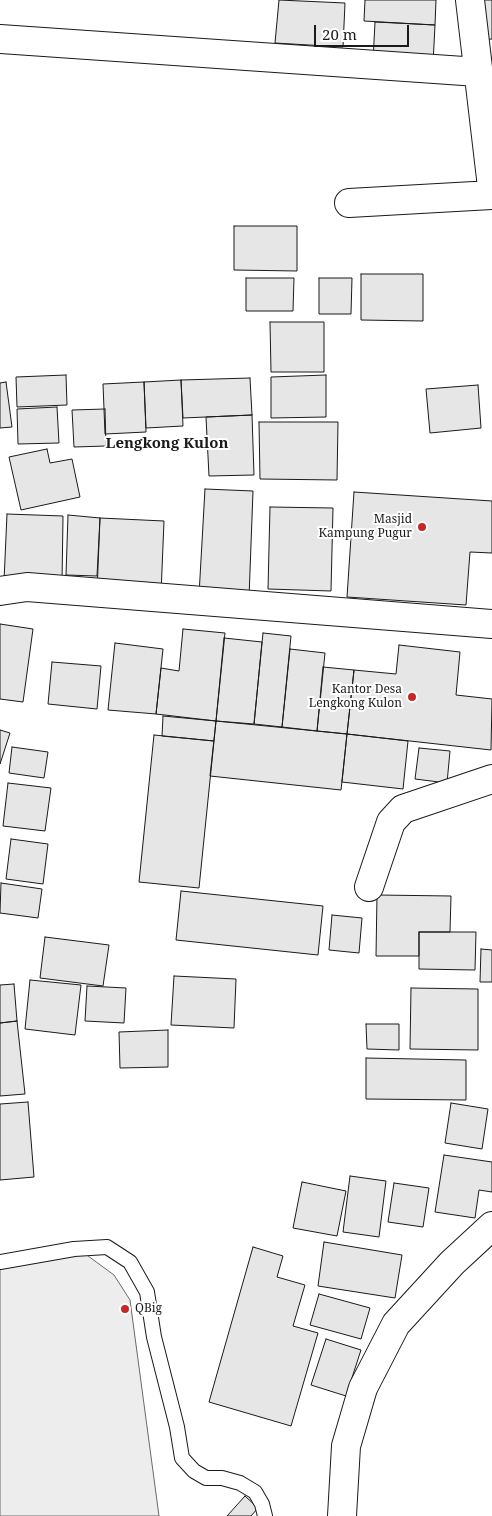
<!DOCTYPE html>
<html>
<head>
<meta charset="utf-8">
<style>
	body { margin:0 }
	#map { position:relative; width:492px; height:1516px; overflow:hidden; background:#fff; font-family:"Noto Serif",serif }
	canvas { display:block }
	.scale { position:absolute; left:314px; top:25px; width:95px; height:22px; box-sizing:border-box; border:2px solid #1a1a1a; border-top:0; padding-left:6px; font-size:15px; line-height:18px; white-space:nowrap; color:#1a1a1a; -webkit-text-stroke:4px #fff; paint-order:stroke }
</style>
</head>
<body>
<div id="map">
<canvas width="492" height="1516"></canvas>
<div class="scale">20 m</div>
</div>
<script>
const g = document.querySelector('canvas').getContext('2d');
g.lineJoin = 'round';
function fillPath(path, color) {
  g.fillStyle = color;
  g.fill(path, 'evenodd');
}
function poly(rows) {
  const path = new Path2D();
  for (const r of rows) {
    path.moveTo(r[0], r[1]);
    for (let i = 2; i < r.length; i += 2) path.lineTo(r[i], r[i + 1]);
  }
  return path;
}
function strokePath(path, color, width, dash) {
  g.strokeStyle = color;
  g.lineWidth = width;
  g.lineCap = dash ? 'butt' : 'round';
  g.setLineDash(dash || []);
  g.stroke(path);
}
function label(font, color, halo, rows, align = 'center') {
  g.font = font + ' "Noto Serif",serif';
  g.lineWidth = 4;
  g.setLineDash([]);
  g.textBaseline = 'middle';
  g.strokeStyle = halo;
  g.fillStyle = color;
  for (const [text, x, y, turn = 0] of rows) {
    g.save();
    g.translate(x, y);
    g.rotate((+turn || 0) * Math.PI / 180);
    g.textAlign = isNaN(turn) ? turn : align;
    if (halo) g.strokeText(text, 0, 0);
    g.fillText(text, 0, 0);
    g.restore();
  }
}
const parking = poly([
	[84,1253,114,1275,130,1300,159,1516,0,1516,0,1268,84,1253]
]);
const building = poly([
	[279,0,345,3,343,47,275,43,279,0],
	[365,0,436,0,435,25,364,21,365,0],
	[471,0,492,0,492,39,476,40,471,0],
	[375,22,435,25,433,64,373,61,375,22],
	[234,226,297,226,297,271,234,270,234,226],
	[361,274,423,274,423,321,361,320,361,274],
	[246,278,294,278,293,311,246,311,246,278],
	[319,278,352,278,351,314,319,314,319,278],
	[270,322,324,322,324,372,271,372,270,322],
	[66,375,67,405,17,407,16,377,66,375],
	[326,375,326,417,271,418,271,377,326,375],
	[250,378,252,415,183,418,181,380,250,378],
	[181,380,183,426,146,428,144,382,181,380],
	[6,382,12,427,0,428,0,383,6,382],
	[144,382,146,432,105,434,103,384,144,382],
	[478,385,481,428,430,433,426,389,478,385],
	[57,407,59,443,18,444,17,409,57,407],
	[105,409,106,446,74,447,72,410,105,409],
	[252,415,254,475,209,476,206,417,252,415],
	[259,422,338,422,337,480,260,479,259,422],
	[47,449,50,463,72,459,80,497,21,510,9,457,47,449],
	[205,489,253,491,249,598,199,595,205,489],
	[354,492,492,501,492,553,470,552,466,605,347,597,354,492],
	[270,507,333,508,331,591,268,589,270,507],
	[7,514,63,516,62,584,4,581,7,514],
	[68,515,100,518,97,576,66,575,68,515],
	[100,518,164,521,161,594,97,592,100,518],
	[0,624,33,629,23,702,0,699,0,624],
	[183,629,225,633,216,721,156,714,161,668,179,671,183,629],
	[263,633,291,636,282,727,254,724,263,633],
	[224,638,262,642,254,724,216,721,224,638],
	[115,643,163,649,156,714,108,710,115,643],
	[399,645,460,652,456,695,492,699,491,750,347,734,354,670,396,674,399,645],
	[290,649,325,653,317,731,282,727,290,649],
	[52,662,101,666,97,709,48,704,52,662],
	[323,667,354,670,347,734,317,731,323,667],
	[163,716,216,721,214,741,162,736,163,716],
	[216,721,347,734,341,790,210,776,216,721],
	[0,730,10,733,0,764,0,730],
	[347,734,408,741,403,789,342,782,347,734],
	[154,735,214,741,199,888,139,882,154,735],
	[12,747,48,752,44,778,9,773,12,747],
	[419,748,450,751,447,783,415,779,419,748],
	[8,783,51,788,45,831,3,826,8,783],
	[11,839,48,844,43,884,6,879,11,839],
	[1,883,42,889,38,918,0,913,1,883],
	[181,891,323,906,318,955,176,940,181,891],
	[377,895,451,896,450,932,419,932,419,956,376,956,377,895],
	[332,915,362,918,359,953,329,950,332,915],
	[419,932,476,932,475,970,419,969,419,932],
	[45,937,109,945,103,986,40,978,45,937],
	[481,949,492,950,492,982,480,982,481,949],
	[174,976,236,979,234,1028,171,1025,174,976],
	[30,980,81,985,75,1035,25,1029,30,980],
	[14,984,17,1021,0,1023,0,985,14,984],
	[87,986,126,988,124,1023,85,1021,87,986],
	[411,988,478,989,478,1050,410,1049,411,988],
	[17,1021,25,1094,0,1096,0,1023,17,1021],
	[366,1024,399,1024,399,1050,367,1049,366,1024],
	[168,1030,168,1067,120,1068,119,1032,168,1030],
	[366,1058,466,1060,466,1100,366,1099,366,1058],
	[28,1102,34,1177,0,1180,0,1104,28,1102],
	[451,1103,488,1109,482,1149,445,1143,451,1103],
	[444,1155,492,1162,492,1192,479,1190,475,1218,435,1212,444,1155],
	[350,1176,386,1181,379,1237,343,1232,350,1176],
	[302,1182,346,1191,337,1236,293,1228,302,1182],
	[394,1183,429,1188,423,1227,388,1222,394,1183],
	[324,1242,402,1255,395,1298,318,1286,324,1242],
	[253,1247,283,1256,277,1277,305,1285,293,1326,318,1333,291,1426,209,1402,253,1247],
	[319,1294,370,1308,361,1339,310,1325,319,1294],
	[326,1339,361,1350,346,1396,311,1385,326,1339],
	[245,1496,258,1508,251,1516,227,1516,245,1496]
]);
const lane = poly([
	[0,1262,74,1249,107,1247,130,1262,147,1292,154,1337,177,1427,182,1458,194,1471,206,1478,222,1478,240,1483,255,1492,262,1504,265,1516]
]);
const street = poly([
	[470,0,492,187],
	[0,39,478,72],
	[349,203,492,195],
	[0,591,27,587,492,624],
	[369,887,391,822,403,809,492,779],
	[342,1516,346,1446,363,1388,396,1324,452,1263,492,1226]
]);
const markers = [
	[422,527,5,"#c62828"],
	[412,697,5,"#c62828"],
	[125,1309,5,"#c62828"]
];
const poiNames = [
	["Masjid",412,520],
	["Kampung Pugur",412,534],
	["Kantor Desa",402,690],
	["Lengkong Kulon",402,704],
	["QBig",135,1309,"left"]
];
const quarterNames = [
	["Lengkong Kulon",167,444]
];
fillPath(parking, '#ededed');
strokePath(parking, '#6a6a6a', 1);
fillPath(building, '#e6e6e6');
strokePath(building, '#1a1a1a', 1);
strokePath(lane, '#1a1a1a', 16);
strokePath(street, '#1a1a1a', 30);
strokePath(lane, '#fff', 14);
strokePath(street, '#fff', 28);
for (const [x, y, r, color] of markers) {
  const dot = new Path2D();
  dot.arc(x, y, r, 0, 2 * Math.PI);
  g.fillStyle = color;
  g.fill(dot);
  strokePath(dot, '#fff', 2);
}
label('12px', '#1a1a1a', '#fff', poiNames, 'right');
label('bold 15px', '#1a1a1a', '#fff', quarterNames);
</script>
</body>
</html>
